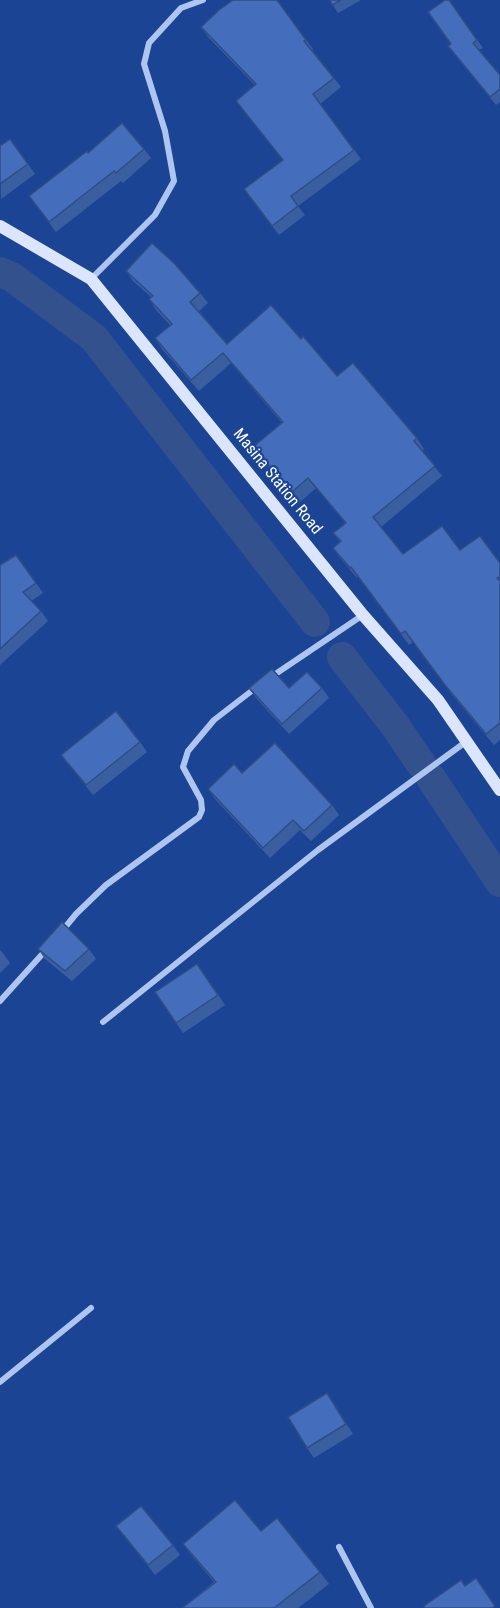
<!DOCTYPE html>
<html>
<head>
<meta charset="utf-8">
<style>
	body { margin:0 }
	canvas { display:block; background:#1b4594 }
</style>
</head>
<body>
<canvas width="500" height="1608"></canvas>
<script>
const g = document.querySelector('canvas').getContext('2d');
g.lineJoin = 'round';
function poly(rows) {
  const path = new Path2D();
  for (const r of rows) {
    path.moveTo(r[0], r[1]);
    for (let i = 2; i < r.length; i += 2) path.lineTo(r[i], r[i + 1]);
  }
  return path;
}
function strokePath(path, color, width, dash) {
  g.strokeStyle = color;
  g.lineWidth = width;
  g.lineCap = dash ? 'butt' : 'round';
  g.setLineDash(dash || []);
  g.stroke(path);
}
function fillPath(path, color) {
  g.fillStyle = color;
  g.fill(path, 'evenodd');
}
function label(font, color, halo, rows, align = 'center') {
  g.font = font + ' "Roboto Condensed",sans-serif';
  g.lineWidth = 4.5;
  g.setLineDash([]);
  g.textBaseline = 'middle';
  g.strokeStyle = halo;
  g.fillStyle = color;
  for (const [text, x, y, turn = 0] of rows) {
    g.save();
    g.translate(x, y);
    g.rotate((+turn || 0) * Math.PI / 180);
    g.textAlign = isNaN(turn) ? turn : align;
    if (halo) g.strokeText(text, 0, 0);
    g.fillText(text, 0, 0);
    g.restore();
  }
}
const canal = poly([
	[0,272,12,277,94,338,315,622],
	[342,657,396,727,421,764],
	[431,778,500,882]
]);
const street = poly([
	[91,279,155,215,174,181,165,131,144,64,149,43,181,8,203,0],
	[271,677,363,615],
	[62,931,76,914,106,885,199,817,202,810,201,800,183,767,188,751,214,720,258,686],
	[0,1001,46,950],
	[103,1022,318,850,467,741],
	[0,1382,91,1308],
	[339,1547,371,1608]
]);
const secondary = poly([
	[0,226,91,279,363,615,438,700,500,790]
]);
const wall = poly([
	[277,0,313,49,312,50,341,87,320,104,361,159,298,206,305,215,279,235,244,189,283,160,236,101,255,85,208,37,201,27],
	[330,0,361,0,338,13],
	[449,0,483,48,479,50,500,75,500,102,496,105,448,46,451,44],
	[10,139,35,174,1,199,0,146],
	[144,149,151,158,123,183,121,181,56,232,29,196,88,153],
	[126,271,200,293,208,303,199,311,227,344,301,339,337,376,417,438,424,449,422,451,442,476,381,527,403,554,460,550,500,563,500,740,494,745,452,695,413,642,409,645,358,577,357,578,340,558,333,548,340,542,333,533,345,523,316,488,299,503,260,458,253,447,282,423,231,363,199,391,162,349,155,338,170,325,156,310,149,299,151,297,133,281],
	[16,555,43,593,31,601,41,611,48,621,0,665,0,565],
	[249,688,322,688,329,698,289,734,256,698],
	[140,742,147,752,93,795,61,755],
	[242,773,332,805,339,815,311,841,300,830,270,858,215,799,208,789],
	[38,949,89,949,96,959,72,981,45,959],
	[0,950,3,953,10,963,0,973],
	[197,964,225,1005,183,1033,155,992],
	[334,1403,353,1434,314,1458,307,1448],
	[116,1526,173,1545,180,1555,155,1575],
	[261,1531,320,1572,329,1584,298,1608,182,1608,214,1582,192,1556,183,1544]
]);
const shadedWall = poly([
	[327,1393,334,1403,353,1434,346,1424]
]);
const building = poly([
	[233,0,277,0,306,40,304,41,334,78,313,94,354,150,291,196,298,206,272,226,244,189,283,160,236,101,256,84,201,27,219,10,233,0],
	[330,0,341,0,332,5,330,0],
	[445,0,449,0,477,40,473,43,500,75,500,89,490,97,448,46,451,44,428,12,445,0],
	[122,123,144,149,116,173,114,171,49,222,29,196,87,151,88,153,122,123],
	[10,139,28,164,0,184,0,146,10,139],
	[152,243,175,264,200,293,190,302,227,344,271,305,301,339,303,336,337,376,353,363,417,438,414,441,435,466,373,517,403,554,442,526,460,550,480,536,500,563,500,577,497,578,500,581,500,723,486,734,445,685,405,631,401,634,351,567,350,568,333,548,341,541,333,533,346,523,308,478,292,492,253,447,283,422,223,353,191,380,155,338,172,324,149,299,153,296,126,271,152,243],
	[16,555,36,583,23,592,41,611,0,649,0,565,16,555],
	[272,669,289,688,307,672,322,688,282,724,249,688,272,669],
	[116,711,140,742,86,785,61,755,116,711],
	[275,743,332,805,304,831,293,820,263,848,208,789,234,764,242,773,275,743],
	[62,922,89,949,65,971,38,949,62,922],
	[197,964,218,995,176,1023,155,992,197,964],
	[327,1393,346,1424,307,1448,288,1417,327,1393],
	[235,1500,261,1531,277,1518,320,1572,274,1608,182,1608,216,1582,183,1544,235,1500],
	[141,1506,173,1545,148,1565,116,1526,141,1506],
	[476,1578,495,1606,492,1608,425,1608,424,1606,461,1580,465,1586,476,1578]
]);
const streetNames = [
	["Masina Station Road",277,482,51]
];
strokePath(canal, '#33518c', 30);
strokePath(street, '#adc5ef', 6);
strokePath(secondary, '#dbe5fb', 12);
fillPath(wall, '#3a5fa1');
fillPath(shadedWall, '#304d83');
fillPath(building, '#446ebb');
strokePath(building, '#304d83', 1.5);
label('16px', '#fff', '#1b4594', streetNames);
</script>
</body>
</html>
